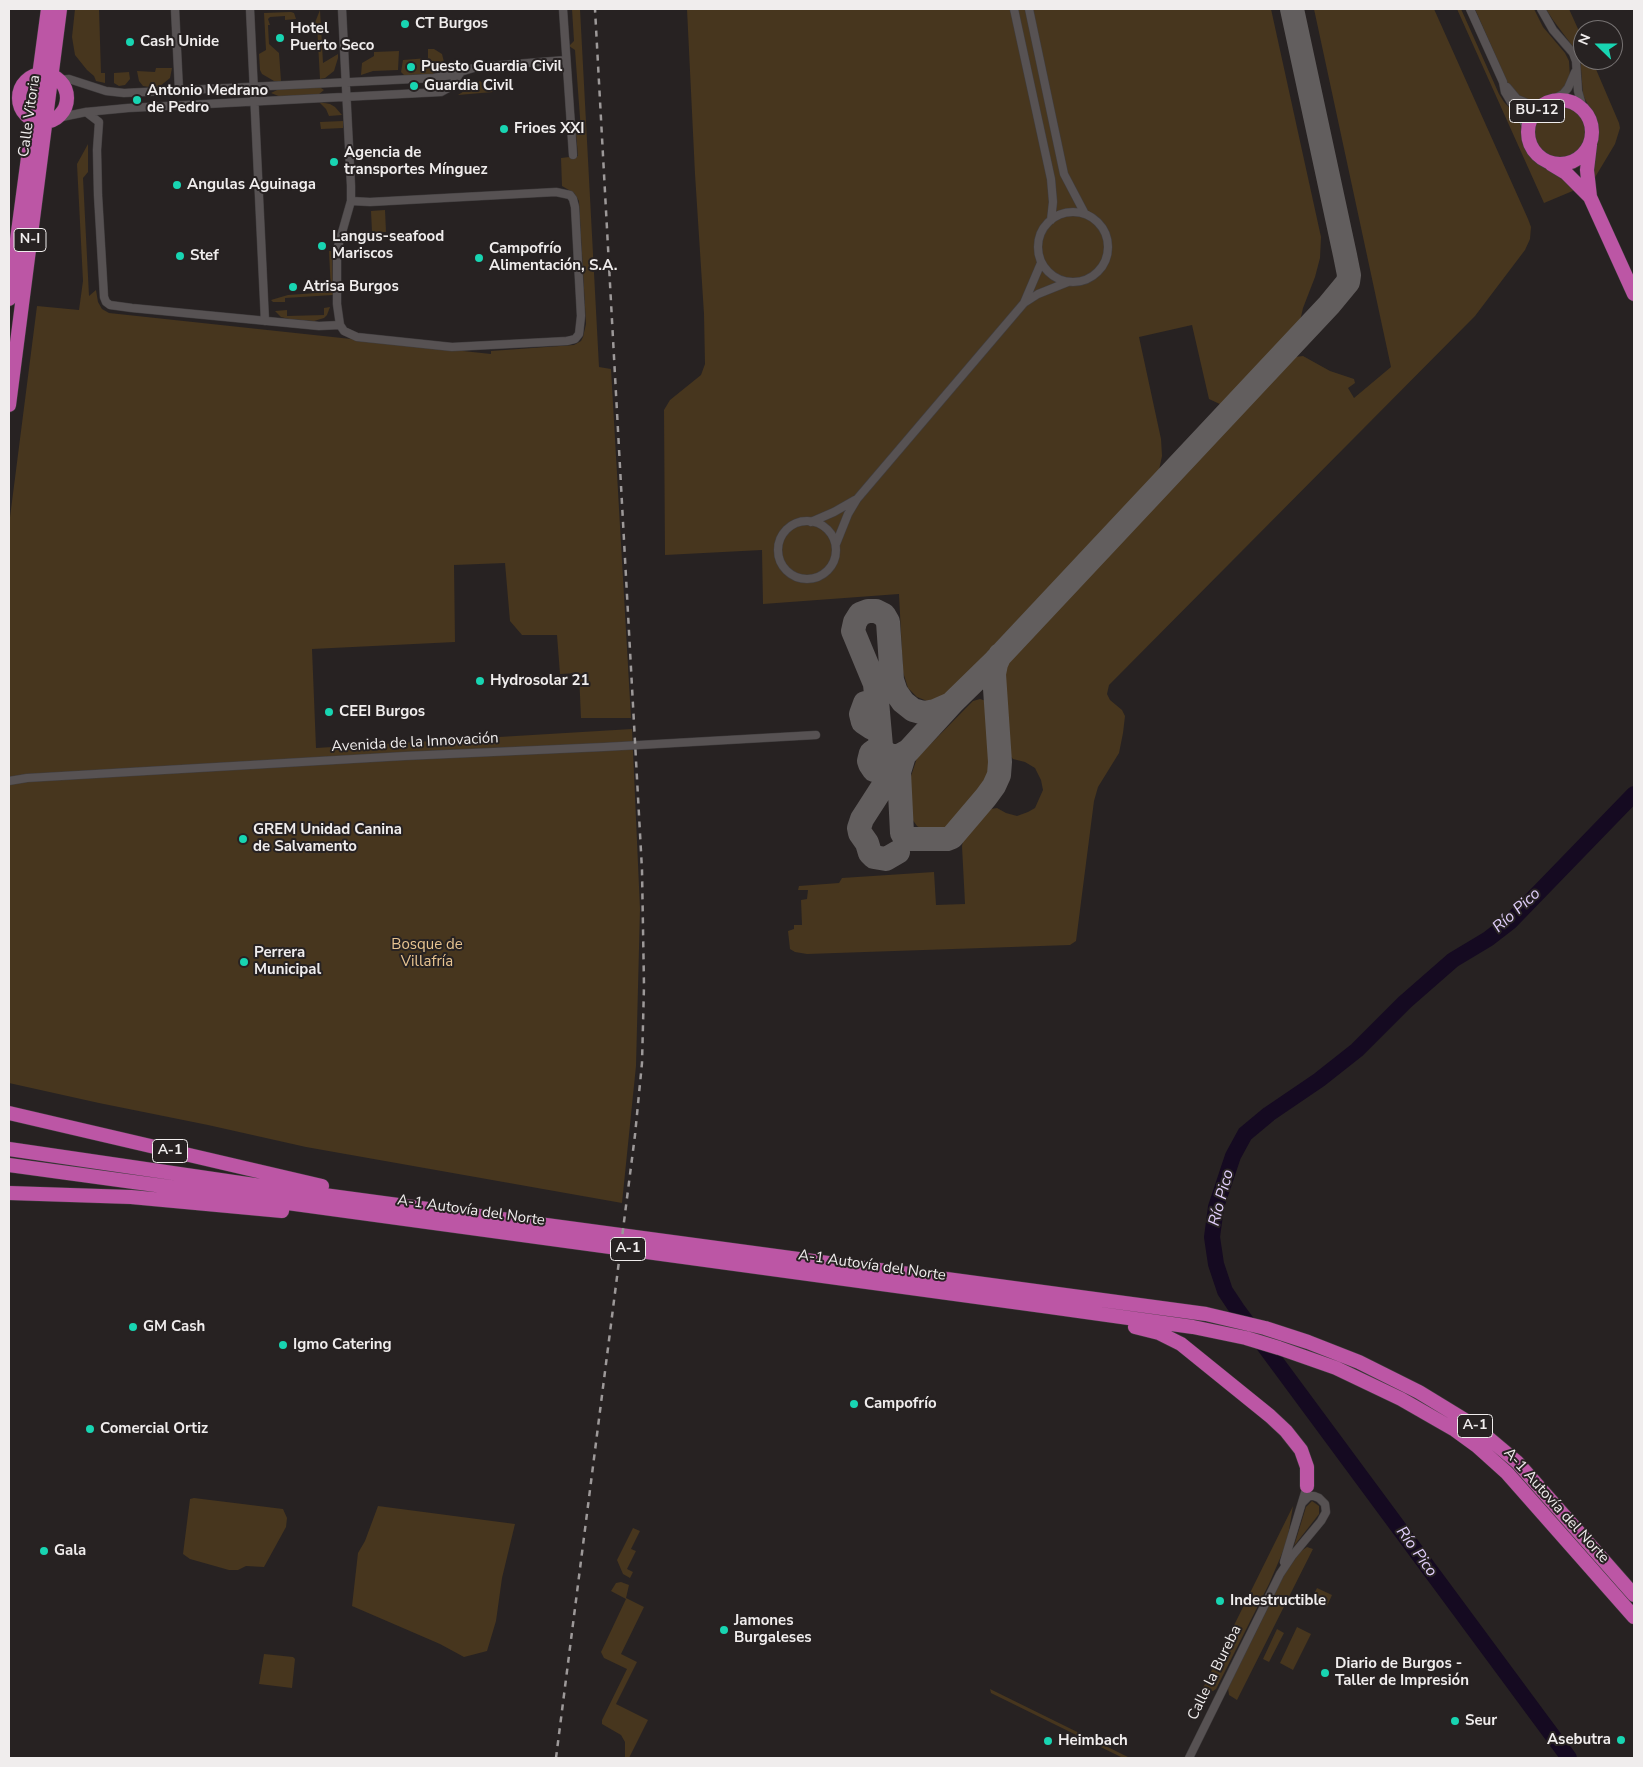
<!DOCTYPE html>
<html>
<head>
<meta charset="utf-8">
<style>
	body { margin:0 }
	#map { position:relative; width:1643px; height:1767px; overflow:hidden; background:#272222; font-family:"Nunito Sans",sans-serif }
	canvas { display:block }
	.frame { position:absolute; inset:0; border:10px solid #f0eded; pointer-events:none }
	.north { position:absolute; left:1573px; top:20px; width:50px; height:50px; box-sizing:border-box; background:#272222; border:1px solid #777373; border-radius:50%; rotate:292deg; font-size:14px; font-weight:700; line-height:20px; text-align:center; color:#f0eded }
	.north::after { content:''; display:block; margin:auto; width:18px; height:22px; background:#18d5b2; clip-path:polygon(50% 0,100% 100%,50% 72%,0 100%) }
</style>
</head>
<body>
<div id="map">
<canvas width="1643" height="1767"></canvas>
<div class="frame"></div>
<div class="north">N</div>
</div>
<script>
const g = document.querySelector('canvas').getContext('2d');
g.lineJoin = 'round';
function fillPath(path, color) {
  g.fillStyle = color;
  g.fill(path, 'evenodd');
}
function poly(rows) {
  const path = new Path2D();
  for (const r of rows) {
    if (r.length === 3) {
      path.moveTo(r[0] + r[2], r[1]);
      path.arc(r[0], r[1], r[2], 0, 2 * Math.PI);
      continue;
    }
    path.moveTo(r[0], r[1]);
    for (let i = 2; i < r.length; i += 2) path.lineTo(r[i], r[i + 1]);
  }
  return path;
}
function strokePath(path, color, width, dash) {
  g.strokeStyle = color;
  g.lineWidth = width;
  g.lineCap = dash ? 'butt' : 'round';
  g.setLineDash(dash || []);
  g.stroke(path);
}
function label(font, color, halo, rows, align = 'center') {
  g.font = font + ' "Nunito Sans",sans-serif';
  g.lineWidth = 4;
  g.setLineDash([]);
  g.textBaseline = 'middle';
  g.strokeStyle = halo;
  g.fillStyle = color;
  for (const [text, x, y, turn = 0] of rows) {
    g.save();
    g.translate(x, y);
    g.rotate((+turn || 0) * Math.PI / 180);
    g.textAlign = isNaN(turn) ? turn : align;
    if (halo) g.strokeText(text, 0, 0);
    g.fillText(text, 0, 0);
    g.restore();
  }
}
const green = poly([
	[75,9,99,9,101,73,105,73,105,83,96,81,94,76,87,70,75,55,72,37],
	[572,9,580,9,599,367,611,369,631,718,581,718,579,673,560,674,557,635,522,635,510,621,505,563,454,565,455,642,312,649,316,748,632,729,640,909,636,1066,622,1203,306,1147,208,1125,99,1103,9,1083,9,525,37,306,79,310,83,281,77,164,82,155,88,144,88,172,83,178,89,296,96,290,98,302,102,309,109,313,491,354,491,351,574,345,581,341,583,337,586,324,579,201,574,193,562,186,561,158,578,156,576,133,581,131,575,50,569,46,574,41],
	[687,9,1271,9,1321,237,1320,258,1315,277,1303,308,1300,321,1222,405,1209,399,1192,325,1139,337,1161,439,1162,456,1159,470,947,695,938,700,927,701,917,697,908,688,903,672,899,594,763,604,762,550,665,555,664,410,670,400,701,375,705,364,704,314,695,174],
	[1314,9,1434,9,1528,219,1531,227,1530,239,1525,250,1475,316,1109,685,1107,694,1110,700,1122,710,1125,716,1123,733,1119,753,1098,787,1094,801,1076,941,1070,945,807,954,795,952,790,949,788,931,794,929,794,925,802,925,801,900,807,899,808,890,798,890,799,886,839,883,842,878,934,872,936,905,965,904,962,846,964,837,975,822,991,809,997,808,1006,813,1017,816,1028,812,1035,808,1043,790,1041,780,1035,768,1025,762,1013,759,1008,753,1003,671,1008,661,1295,357,1303,356,1330,371,1354,379,1355,383,1348,388,1354,398,1391,367],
	[1457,9,1461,9,1499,94,1504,102,1518,117,1528,153,1534,161,1557,172,1575,190,1544,203],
	[1475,9,1534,9,1543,27,1565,53,1569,61,1570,77,1563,90,1557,94,1536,102,1529,101,1518,96,1508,84],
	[1546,9,1569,9,1583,40,1583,60,1592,60,1619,123,1620,128,1615,144,1594,179,1592,162,1598,133,1597,127,1594,117,1583,95,1580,56,1553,20],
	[320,10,323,63,338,54,338,58,334,71,325,78,320,79,317,25,314,25],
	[291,12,294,13,296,19,285,20,285,16,270,17,268,19,270,25,268,25,269,44,279,53,281,81,274,81,262,74,260,70,259,54,266,50,264,13],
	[428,49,434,49,442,54,444,62,441,70,433,74,408,75,404,75,401,72,403,60,428,58],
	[399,51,398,70,373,71,361,75,362,63,374,56,374,52],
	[156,68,172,68,170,78,159,87,149,87,143,86,139,81,137,71,155,72],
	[129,72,130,79,125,85,119,86,114,83,114,73],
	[480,81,493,92,458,95],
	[318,86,324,90,318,95,281,97,271,93,281,88],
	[319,102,330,104,335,107,342,115,329,116,326,109],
	[1560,132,26],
	[343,121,343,128,321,129,320,122],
	[385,210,386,232,372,232,371,211],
	[329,251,332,251,333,295,285,298,285,302,273,302,271,300,288,295,331,292],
	[330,307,327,315,324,318,314,321,289,319,281,317,275,311,287,310,287,316,324,315,324,308],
	[980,699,986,701,989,706,992,765,990,776,986,784,957,820,949,827,922,829,917,826,912,819,910,779,917,758,965,709,973,701],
	[194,1498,283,1509,287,1518,286,1527,264,1567,246,1566,238,1570,229,1570,190,1559,183,1554,190,1499],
	[1312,1501,1319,1506,1319,1514,1294,1546,1306,1507],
	[378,1506,515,1524,502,1578,496,1621,487,1651,464,1657,440,1644,352,1606,358,1553,365,1541],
	[1293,1506,1287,1542,1269,1584,1216,1689,1213,1691,1207,1690,1203,1688],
	[633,1528,640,1531,631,1549,636,1551,627,1569,633,1572,630,1578,623,1574,617,1560],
	[1307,1547,1313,1549,1237,1700,1229,1695,1228,1688,1284,1575,1300,1552],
	[621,1582,629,1585,626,1598,644,1607,621,1654,637,1662,616,1704,648,1720,629,1758,625,1757,625,1742,621,1735,602,1724,602,1720,627,1669,604,1658,601,1652,626,1599,611,1591,616,1583],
	[1317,1588,1332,1595,1327,1606,1312,1598],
	[1297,1627,1311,1634,1293,1670,1280,1663],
	[1277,1629,1284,1633,1269,1662,1263,1659],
	[264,1654,293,1657,295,1659,292,1688,259,1684],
	[990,1689,1130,1758,1123,1758,991,1693]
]);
const river = poly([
	[1569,1758,1237,1309,1225,1291,1216,1264,1212,1237,1216,1207,1233,1156,1245,1134,1269,1114,1319,1080,1357,1050,1405,1002,1453,960,1488,939,1510,922,1634,794]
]);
const taxiway = poly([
	[872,728,863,722,861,714,865,703,877,701,881,746,871,753,869,761,870,764,874,770,881,772,890,770,900,760],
	[908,751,899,756,892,756,886,754,881,747,875,684,853,631,855,622,860,614,868,611,876,611,884,615,888,622,892,680,896,692,903,702,913,710,924,713,935,711,951,704],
	[903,759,899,772,902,833,905,837,907,839,947,839,952,837,986,797,994,786,999,775,1000,762,994,674,996,664,1000,655],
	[898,852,886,859,874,857,870,853,867,843,860,833,859,828,862,819,900,760,953,702,995,661,1329,305,1348,282,1349,275,1345,255,1292,9]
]);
const street = poly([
	[175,9,179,90],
	[250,9,265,321],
	[342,9,351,186,351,201,337,250,337,304,340,325,344,331,357,337,452,347,567,341,575,339,579,334,581,316,575,207,573,199,570,195,556,192,370,202,351,201],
	[563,9,573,155],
	[1014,9,1051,179,1053,202,1051,220],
	[1029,9,1064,174,1085,214],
	[1470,9,1503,82,1505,92,1511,102,1521,115,1528,132],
	[1541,9,1553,30,1573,53,1576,61,1578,91,1583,109],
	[59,80,69,79,106,91,124,93,434,78,450,75,477,67,566,60],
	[1507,87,1517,99,1529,104,1542,105],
	[1548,102,1563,94,1568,88,1575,72],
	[86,112,99,122,97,150,98,195,104,297,106,302,110,305,132,308,319,326,340,325],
	[57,118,86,112,128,108,441,92,450,87,461,72],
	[1073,247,35],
	[1024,303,1041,263],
	[807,550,29],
	[811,522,834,512,855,500],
	[836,544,848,514,857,499,1024,303,1038,294,1068,282],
	[9,781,27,778,405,756,604,747,816,735],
	[1284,1562,1307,1486],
	[1189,1758,1280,1574,1292,1556,1321,1521,1326,1512,1325,1504,1319,1498,1314,1496,1309,1496,1302,1503]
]);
const highway = poly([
	[43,98,24],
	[1560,132,32],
	[1590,145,1587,170,1590,197,1634,294],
	[1551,164,1566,173,1590,197],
	[9,299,48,9],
	[9,405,60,9],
	[9,1113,322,1186],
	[9,1149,309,1193,1206,1314,1265,1328,1308,1342,1359,1362,1419,1392,1473,1425,1517,1462,1634,1595],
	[9,1165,1050,1307,1193,1327,1246,1338,1279,1348,1336,1368,1401,1399,1455,1430,1477,1446,1507,1473,1634,1617],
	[9,1193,131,1197,282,1211],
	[1135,1327,1159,1333,1181,1344,1270,1416,1286,1431,1301,1450,1307,1467,1307,1486]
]);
const rail = poly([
	[556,1758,635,1135,642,1063,644,986,642,870,595,9]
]);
const markers = [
	[405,24,5,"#18d5b2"],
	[280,38,5,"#18d5b2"],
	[130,42,5,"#18d5b2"],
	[411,67,5,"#18d5b2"],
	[414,86,5,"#18d5b2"],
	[137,100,5,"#18d5b2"],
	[504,129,5,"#18d5b2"],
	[334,162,5,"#18d5b2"],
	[177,185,5,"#18d5b2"],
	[322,246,5,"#18d5b2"],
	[180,256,5,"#18d5b2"],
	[479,258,5,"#18d5b2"],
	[293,287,5,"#18d5b2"],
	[480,681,5,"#18d5b2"],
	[329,712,5,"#18d5b2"],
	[243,839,5,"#18d5b2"],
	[244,962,5,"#18d5b2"],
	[133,1327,5,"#18d5b2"],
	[283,1345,5,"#18d5b2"],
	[854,1404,5,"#18d5b2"],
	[90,1429,5,"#18d5b2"],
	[44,1551,5,"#18d5b2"],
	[1220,1601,5,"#18d5b2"],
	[724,1630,5,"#18d5b2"],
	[1325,1673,5,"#18d5b2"],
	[1455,1721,5,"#18d5b2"],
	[1621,1740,5,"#18d5b2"],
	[1048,1741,5,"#18d5b2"]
];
const shields = [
	[1537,111,55],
	[30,240,32],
	[170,1151,35],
	[628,1249,35],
	[1475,1426,35]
];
const shieldNames = [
	["BU-12",1537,111],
	["N-I",30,240],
	["A-1",170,1151],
	["A-1",628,1249],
	["A-1",1475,1426]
];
const poiNames = [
	["CT Burgos",415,24],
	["Hotel",290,29],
	["Puerto Seco",290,46],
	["Cash Unide",140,42],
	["Puesto Guardia Civil",421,67],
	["Guardia Civil",424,86],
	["Antonio Medrano",147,91],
	["de Pedro",147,108],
	["Frioes XXI",514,129],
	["Agencia de",344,153],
	["transportes Mínguez",344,170],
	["Angulas Aguinaga",187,185],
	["Langus-seafood",332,237],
	["Mariscos",332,254],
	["Campofrío",489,249],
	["Alimentación, S.A.",489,266],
	["Stef",190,256],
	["Atrisa Burgos",303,287],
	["Hydrosolar 21",490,681],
	["CEEI Burgos",339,712],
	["GREM Unidad Canina",253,830],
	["de Salvamento",253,847],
	["Perrera",254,953],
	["Municipal",254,970],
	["GM Cash",143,1327],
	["Igmo Catering",293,1345],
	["Campofrío",864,1404],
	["Comercial Ortiz",100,1429],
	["Gala",54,1551],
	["Indestructible",1230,1601],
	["Jamones",734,1621],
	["Burgaleses",734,1638],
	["Diario de Burgos -",1335,1664],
	["Taller de Impresión",1335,1681],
	["Seur",1465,1721],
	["Asebutra",1611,1740,"right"],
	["Heimbach",1058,1741]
];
const streetNames = [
	["Calle Vitoria",30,116,-82],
	["Avenida de la Innovación",415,743,-3],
	["A-1 Autovía del Norte",471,1211,8],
	["A-1 Autovía del Norte",872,1266,8],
	["A-1 Autovía del Norte",1556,1506,48],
	["Calle la Bureba",1215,1673,-64]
];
const parkNames = [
	["Bosque de",427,945],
	["Villafría",427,962]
];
const waterNames = [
	["Río Pico",1517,911,-42],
	["Río Pico",1222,1198,-75],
	["Río Pico",1416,1552,54]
];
fillPath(green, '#47361e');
strokePath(river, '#150a21', 16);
strokePath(taxiway, '#625e5e', 24);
strokePath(street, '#403d3e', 9);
strokePath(highway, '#403d3e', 15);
strokePath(street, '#575253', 8);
strokePath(highway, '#bc56a5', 14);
strokePath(rail, '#9d9999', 2.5, [6, 6]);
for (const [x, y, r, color] of markers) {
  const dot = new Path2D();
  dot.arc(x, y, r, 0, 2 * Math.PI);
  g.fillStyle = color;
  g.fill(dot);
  strokePath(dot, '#272222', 2);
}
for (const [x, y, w] of shields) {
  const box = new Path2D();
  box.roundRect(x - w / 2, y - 11.5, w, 23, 4);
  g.fillStyle = '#272222';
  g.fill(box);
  strokePath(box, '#f0eded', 1);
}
label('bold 14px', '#f0eded', null, shieldNames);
label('bold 15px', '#f0eded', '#272222', poiNames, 'left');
label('15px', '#f0eded', '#272222', streetNames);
label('15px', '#e8c491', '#272222', parkNames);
label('italic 16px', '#e1cffb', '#272222', waterNames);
</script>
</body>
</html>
